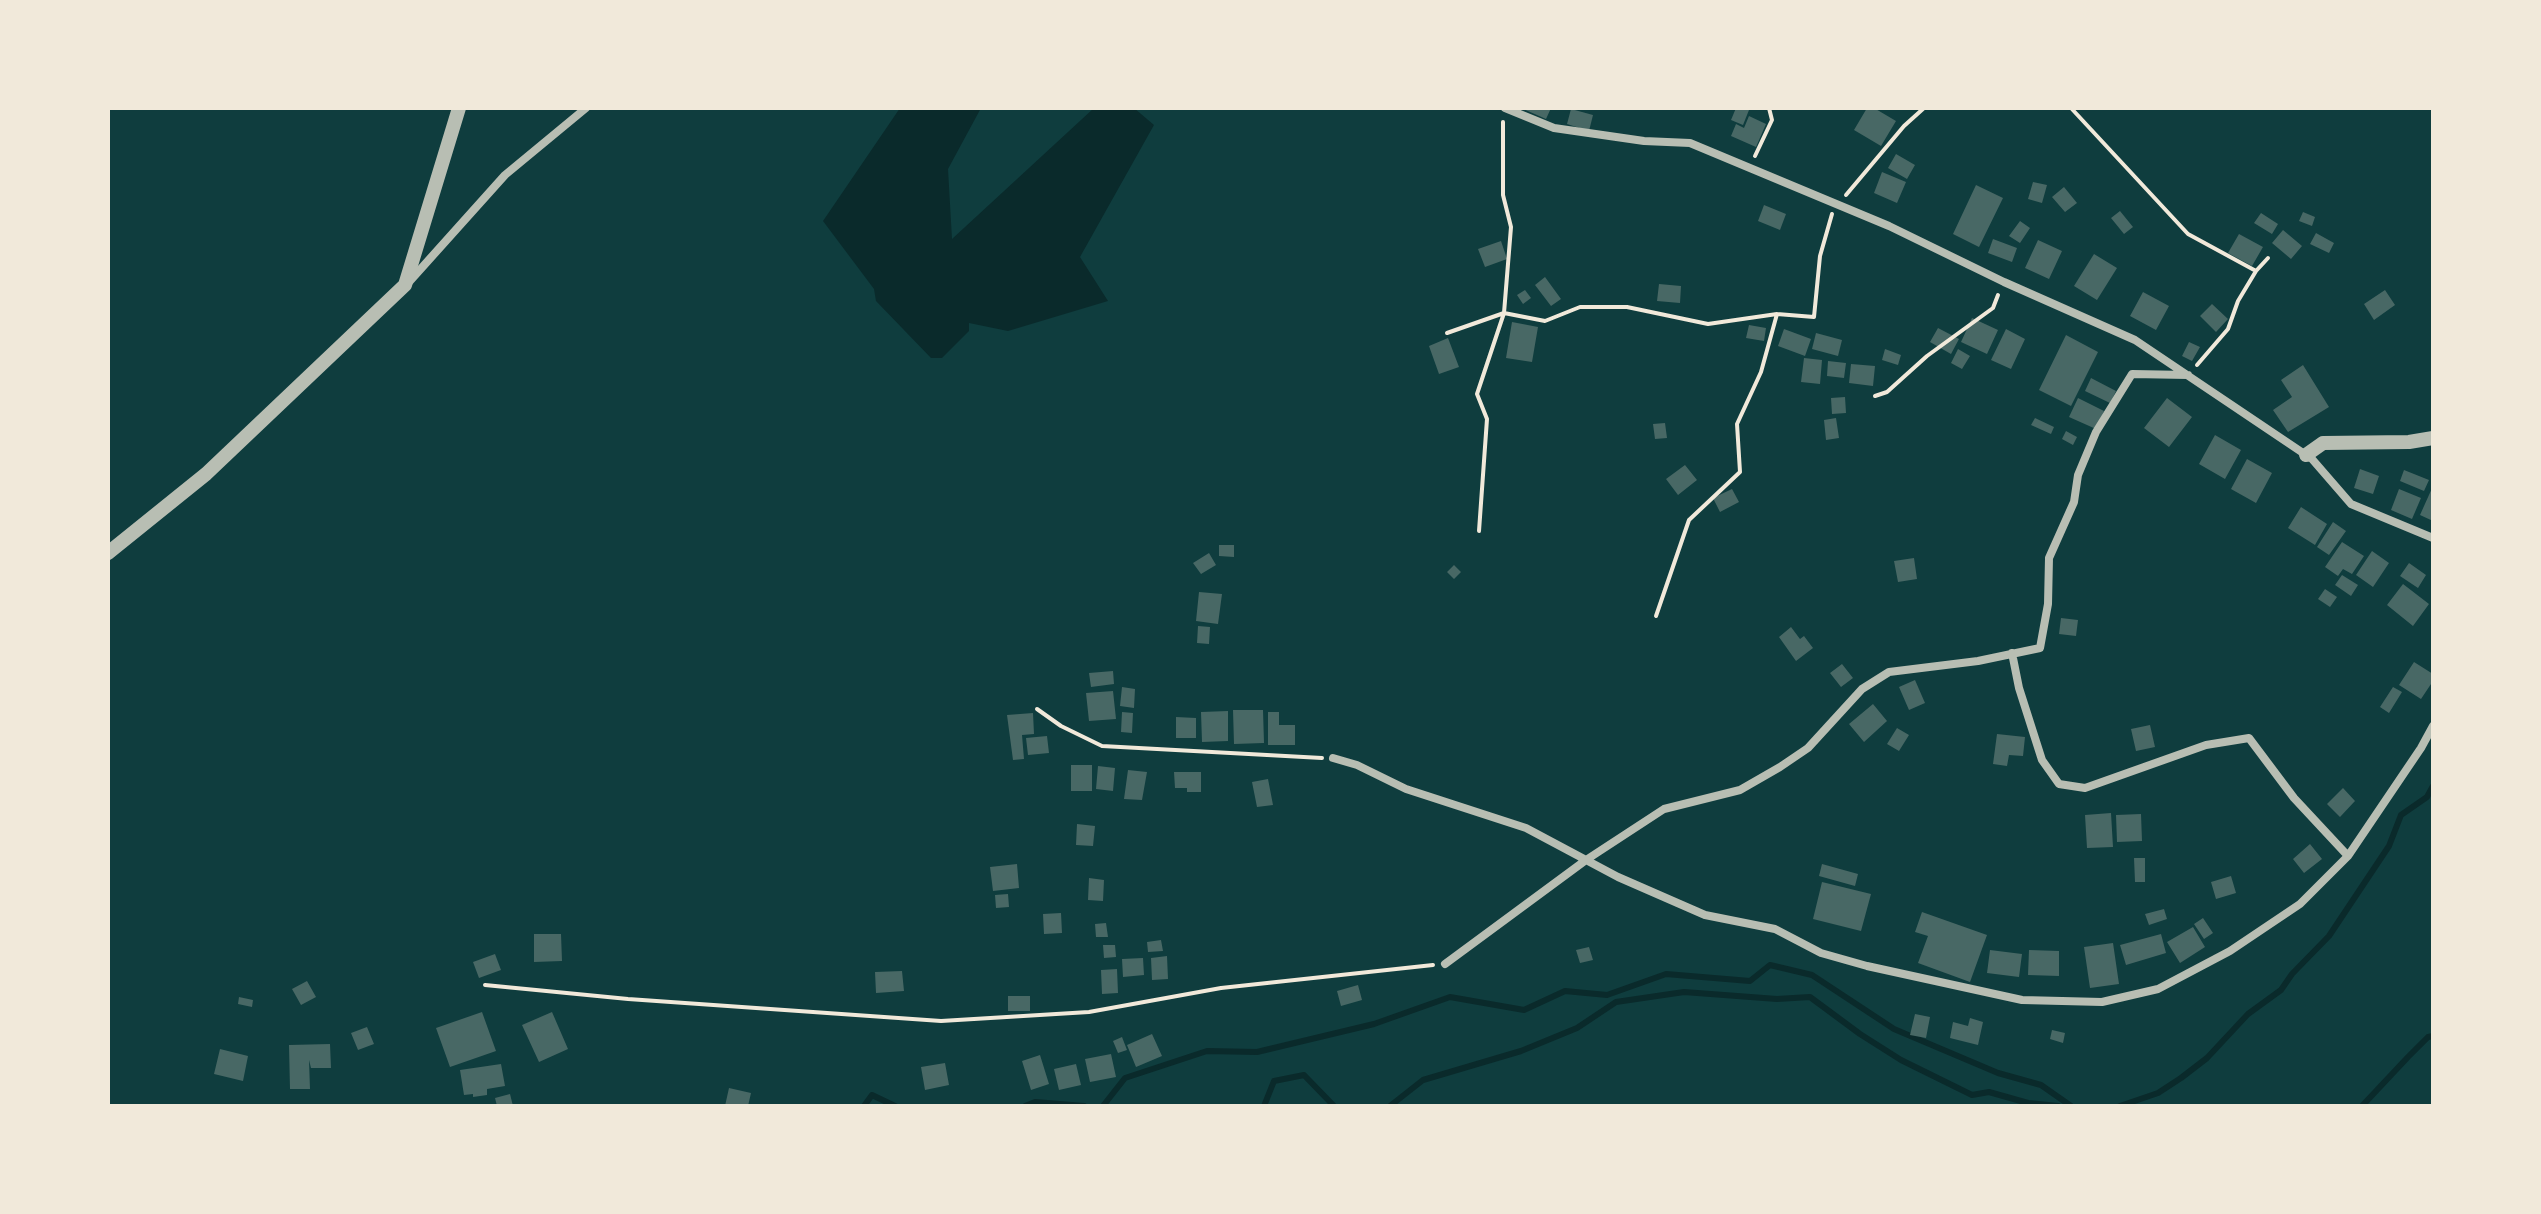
<!DOCTYPE html>
<html>
<head>
<meta charset="utf-8">
<style>
	body { margin:0 }
	#map { position:relative; width:2541px; height:1214px; overflow:hidden; background:#0f3d3e; font-family:Inter,sans-serif }
	canvas { display:block }
	.frame { position:absolute; inset:0; border:110px solid #f1e9da; pointer-events:none }
</style>
</head>
<body>
<div id="map">
<canvas width="2541" height="1214"></canvas>
<div class="frame"></div>
</div>
<script>
const g = document.querySelector('canvas').getContext('2d');
g.lineJoin = 'round';
function fillPath(path, color) {
  g.fillStyle = color;
  g.fill(path, 'evenodd');
}
function poly(rows) {
  const path = new Path2D();
  for (const r of rows) {
    path.moveTo(r[0], r[1]);
    for (let i = 2; i < r.length; i += 2) path.lineTo(r[i], r[i + 1]);
  }
  return path;
}
function strokePath(path, color, width, dash) {
  g.strokeStyle = color;
  g.lineWidth = width;
  g.lineCap = dash ? 'butt' : 'round';
  g.setLineDash(dash || []);
  g.stroke(path);
}
const water = poly([
	[900,108,981,108,948,169,952,239,1094,108,1134,108,1154,125,1080,257,1108,301,1008,331,969,323,969,331,942,358,931,358,876,301,874,289,823,221]
]);
const stream = poly([
	[864,1106,872,1095,895,1106],
	[1025,1106,1035,1102,1084,1106],
	[1103,1106,1125,1078,1207,1051,1257,1052,1374,1024,1450,997,1524,1010,1565,991,1607,995,1666,974,1750,981,1770,965,1812,975,1894,1029,1998,1073,2041,1085,2071,1106],
	[1264,1106,1274,1081,1304,1075,1334,1106],
	[1390,1106,1423,1080,1521,1051,1577,1028,1616,1002,1684,992,1777,999,1810,997,1860,1034,1901,1060,1972,1095,1989,1092,2028,1103,2058,1106],
	[2120,1106,2158,1093,2181,1078,2207,1058,2248,1014,2281,990,2292,974,2329,936,2389,846,2401,815,2427,797,2433,786],
	[2362,1106,2408,1057,2428,1037,2433,1036]
]);
const building = poly([
	[1521,108,1551,108,1546,119],
	[1736,108,1749,110,1743,125,1731,120],
	[1867,108,1874,108,1896,121,1881,146,1854,130],
	[1571,109,1593,115,1589,131,1567,124],
	[1749,116,1766,124,1756,147,1731,136,1736,124,1744,128],
	[1896,154,1915,165,1907,179,1888,168],
	[1882,172,1906,182,1897,203,1874,193],
	[2033,182,2047,185,2042,203,2028,199],
	[1976,185,2003,198,1979,247,1953,234],
	[2064,187,2077,203,2065,212,2052,197],
	[1764,205,1786,214,1780,230,1758,221],
	[2120,211,2133,227,2124,234,2111,218],
	[2303,212,2315,217,2312,226,2299,221],
	[2261,213,2278,224,2272,234,2254,223],
	[2020,221,2030,228,2020,243,2009,236],
	[2283,230,2302,246,2291,259,2272,243],
	[2316,233,2334,243,2329,253,2310,244],
	[2239,234,2263,247,2252,266,2228,253],
	[1993,239,2017,248,2012,262,1988,253],
	[2038,240,2062,251,2049,279,2025,268],
	[1501,241,1507,259,1485,267,1478,249],
	[2094,254,2117,268,2097,300,2074,286],
	[1545,277,1561,299,1551,306,1535,285],
	[1659,284,1681,286,1680,303,1657,301],
	[1525,290,1531,298,1523,304,1517,295],
	[2385,290,2395,305,2374,320,2364,304],
	[2143,292,2169,306,2156,330,2130,316],
	[2212,304,2228,319,2216,332,2200,316],
	[1972,318,1998,330,1987,354,1961,342],
	[1512,322,1538,327,1532,362,1506,358],
	[1749,325,1766,328,1764,341,1746,338],
	[1938,328,1959,339,1951,354,1930,342],
	[1784,329,1811,339,1805,356,1778,346],
	[2006,329,2025,339,2011,369,1991,360],
	[1816,333,1842,340,1838,356,1812,349],
	[2066,335,2098,352,2071,406,2039,390],
	[1448,338,1459,367,1439,374,1429,346],
	[2189,342,2200,347,2192,361,2182,356],
	[1885,349,1901,355,1898,365,1882,360],
	[1958,349,1970,356,1962,369,1951,363],
	[1804,358,1822,360,1820,384,1801,382],
	[1828,361,1846,363,1844,378,1827,376],
	[1851,364,1875,366,1873,386,1849,383],
	[2303,365,2329,407,2288,432,2273,410,2292,397,2281,380],
	[2091,378,2116,391,2110,403,2085,391],
	[1845,397,1846,413,1832,414,1831,398],
	[2078,398,2104,411,2096,429,2069,417],
	[2167,398,2192,417,2169,447,2144,428],
	[1836,418,1839,438,1826,440,1824,420],
	[2035,418,2054,427,2051,434,2031,425],
	[1665,423,1667,438,1655,439,1653,424],
	[2066,431,2077,437,2073,445,2062,439],
	[2215,435,2241,450,2225,479,2199,464],
	[2247,459,2272,473,2256,503,2231,489],
	[1685,465,1697,480,1678,495,1666,479],
	[2360,469,2379,476,2373,494,2354,488],
	[2404,470,2429,480,2424,491,2400,481],
	[2433,486,2433,521,2420,515],
	[1732,489,1739,502,1720,512,1713,498],
	[2399,489,2421,498,2412,519,2391,510],
	[2301,507,2327,524,2315,545,2288,528],
	[2333,522,2346,531,2329,555,2317,547],
	[2342,542,2364,556,2352,574,2343,569,2338,576,2325,567],
	[1219,545,1234,545,1234,557,1219,556],
	[2372,551,2389,563,2373,587,2356,575],
	[1209,553,1216,565,1201,574,1193,563],
	[1914,558,1917,579,1898,582,1894,561],
	[2409,563,2426,575,2418,588,2400,576],
	[1454,565,1461,572,1454,579,1447,572],
	[2342,575,2358,585,2351,596,2335,585],
	[2403,584,2429,604,2413,626,2387,605],
	[2325,589,2337,597,2330,607,2318,599],
	[1199,592,1222,594,1218,624,1196,621],
	[2061,618,2078,620,2076,636,2059,634],
	[1198,626,1210,627,1209,644,1197,643],
	[1791,627,1800,639,1804,636,1813,648,1796,661,1779,637],
	[2414,662,2433,674,2433,681,2421,699,2399,685],
	[1842,664,1853,678,1841,687,1830,673],
	[1113,671,1114,684,1091,687,1089,673],
	[1915,680,1925,703,1909,710,1899,687],
	[1122,687,1135,689,1134,708,1120,706],
	[2393,687,2402,692,2389,713,2380,707],
	[1113,691,1116,719,1089,721,1086,693],
	[1873,704,1887,721,1864,742,1849,724],
	[1233,710,1263,710,1264,743,1234,744],
	[1228,711,1228,741,1202,742,1201,712],
	[1122,712,1133,713,1132,733,1121,732],
	[1268,712,1279,712,1279,725,1295,725,1295,745,1268,745],
	[1033,713,1034,734,1022,735,1024,759,1013,760,1007,715],
	[1176,717,1196,718,1196,738,1176,738],
	[2150,725,2155,747,2136,751,2131,729],
	[1897,728,1909,735,1899,751,1887,744],
	[1997,734,2025,737,2023,756,2009,755,2007,766,1993,764],
	[1047,736,1049,753,1028,755,1026,738],
	[1071,765,1092,765,1092,791,1071,791],
	[1098,766,1115,768,1113,791,1096,789],
	[1128,770,1147,772,1142,800,1124,799],
	[1174,772,1201,772,1201,792,1187,792,1187,788,1175,788],
	[1268,779,1273,805,1257,807,1252,782],
	[2343,788,2355,801,2340,817,2327,804],
	[2111,813,2113,847,2087,848,2085,815],
	[2141,814,2142,841,2117,842,2116,815],
	[1077,824,1095,826,1093,846,1076,845],
	[2310,844,2322,859,2304,873,2293,859],
	[2134,858,2145,858,2145,882,2135,882],
	[1017,864,1019,888,993,891,990,867],
	[1822,864,1858,874,1855,886,1819,876],
	[2231,876,2236,893,2216,899,2211,882],
	[1089,878,1104,880,1103,901,1088,900],
	[1822,882,1871,894,1861,931,1813,919],
	[1008,894,1009,907,996,908,995,895],
	[2164,909,2167,919,2149,925,2145,914],
	[1922,912,1987,935,1970,982,1918,963,1928,936,1915,932],
	[1061,913,1062,933,1044,934,1043,914],
	[2203,918,2213,933,2204,939,2194,924],
	[1106,923,1108,937,1096,937,1095,924],
	[2193,927,2205,947,2180,963,2167,942],
	[534,934,561,934,562,961,534,962],
	[2161,934,2166,953,2126,965,2120,945],
	[1161,940,1163,951,1148,952,1147,942],
	[2113,943,2119,984,2090,988,2084,947],
	[1103,945,1115,945,1116,957,1104,958],
	[1589,947,1593,960,1580,963,1576,950],
	[1990,950,2022,954,2019,977,1987,973],
	[2029,950,2059,951,2059,976,2028,975],
	[495,954,501,970,479,978,473,962],
	[1167,956,1168,979,1152,980,1151,958],
	[1143,958,1144,975,1123,977,1122,959],
	[1117,969,1118,993,1102,994,1101,970],
	[902,971,904,991,876,993,875,972],
	[307,981,316,997,301,1005,292,989],
	[1358,985,1362,1000,1341,1006,1337,991],
	[1008,996,1030,996,1030,1011,1008,1011],
	[239,997,253,1000,252,1007,238,1004],
	[482,1012,496,1051,450,1067,436,1028],
	[552,1012,568,1049,539,1062,522,1025],
	[1915,1014,1930,1017,1926,1038,1910,1035],
	[1970,1018,1983,1022,1978,1045,1950,1038,1953,1022,1968,1026],
	[367,1027,374,1044,358,1050,351,1033],
	[2052,1030,2065,1033,2063,1043,2050,1039],
	[1152,1034,1162,1056,1136,1067,1127,1045],
	[1122,1037,1127,1050,1118,1053,1113,1041],
	[330,1044,331,1068,311,1068,309,1060,310,1089,290,1089,289,1045],
	[220,1049,248,1056,243,1081,214,1074],
	[1111,1054,1116,1077,1090,1082,1085,1059],
	[1040,1055,1049,1084,1031,1090,1022,1061],
	[945,1063,949,1085,925,1090,921,1067],
	[501,1064,505,1086,487,1089,487,1095,473,1097,473,1094,464,1095,460,1070],
	[1076,1064,1081,1085,1059,1090,1054,1069],
	[729,1088,751,1093,748,1106,725,1106],
	[510,1094,513,1106,497,1106,495,1098]
]);
const path = poly([
	[2071,108,2188,234,2256,271,2238,301,2228,329,2197,365],
	[1755,156,1772,120,1769,108],
	[1846,195,1904,126,1924,108],
	[2256,271,2268,258],
	[1447,333,1504,313,1545,321,1580,307,1627,307,1708,324,1777,314],
	[1875,396,1887,392,1927,356,1993,308,1998,295],
	[1479,531,1487,419,1477,394,1504,313,1511,227,1503,195,1503,122],
	[1656,616,1689,520,1740,472,1737,424,1761,372,1777,314,1814,317,1820,256,1832,214],
	[1037,709,1061,726,1102,746,1322,758],
	[485,985,628,999,941,1021,1089,1012,1221,988,1433,965]
]);
const minor = poly([
	[1505,108,1554,128,1644,141,1690,143,1889,226,2004,282,2135,340,2312,459,2351,504,2433,538],
	[409,282,505,175,586,108],
	[2012,653,2019,688,2042,760,2059,784,2085,788,2206,745,2249,738,2294,798,2348,856],
	[1333,758,1357,765,1406,789,1526,828,1618,877,1705,915,1775,929,1821,953,1867,966,2022,1000,2102,1002,2158,989,2230,951,2300,904,2348,856,2421,748,2433,726],
	[1445,964,1586,860,1664,809,1740,790,1780,767,1808,748,1862,689,1889,672,1978,661,2040,648,2048,604,2049,558,2074,502,2078,475,2096,432,2132,374,2188,375]
]);
const tertiary = poly([
	[2306,455,2323,443,2409,442,2433,438],
	[108,553,206,474,405,285,459,108]
]);
fillPath(water, '#0a2a2b');
strokePath(stream, '#0a2a2b', 6);
fillPath(building, '#486865');
strokePath(path, '#f1e9da', 4);
strokePath(minor, '#b8beb3', 8);
strokePath(tertiary, '#b8beb3', 14);
</script>
</body>
</html>
